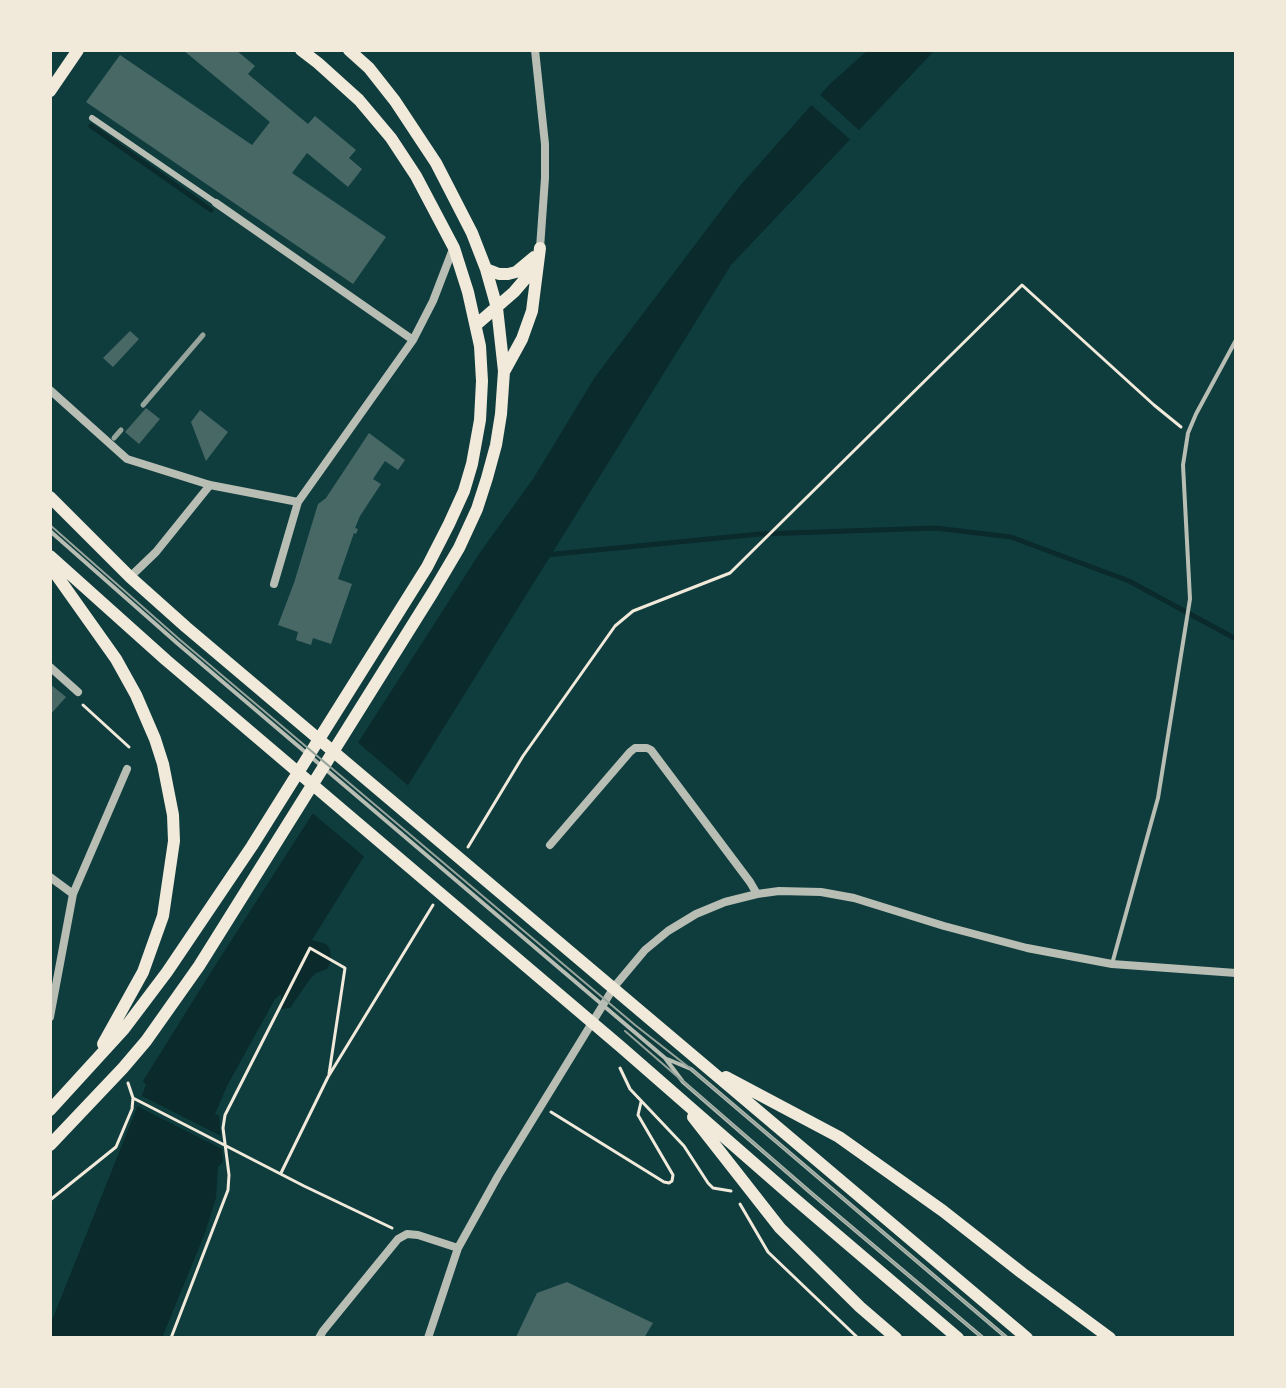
<!DOCTYPE html>
<html>
<head>
<meta charset="utf-8">
<style>
	body { margin:0 }
	#map { position:relative; width:1286px; height:1388px; overflow:hidden; background:#0f3d3e; font-family:"Work Sans",sans-serif }
	canvas { display:block }
	.frame { position:absolute; inset:0; border:52px solid #f1e9da; pointer-events:none }
</style>
</head>
<body>
<div id="map">
<canvas width="1286" height="1388"></canvas>
<div class="frame"></div>
</div>
<script>
const g = document.querySelector('canvas').getContext('2d');
g.lineJoin = 'round';
function fillPath(path, color) {
  g.fillStyle = color;
  g.fill(path, 'evenodd');
}
function poly(rows) {
  const path = new Path2D();
  for (const r of rows) {
    path.moveTo(r[0], r[1]);
    for (let i = 2; i < r.length; i += 2) path.lineTo(r[i], r[i + 1]);
  }
  return path;
}
function strokePath(path, color, width, dash) {
  g.strokeStyle = color;
  g.lineWidth = width;
  g.lineCap = dash ? 'butt' : 'round';
  g.setLineDash(dash || []);
  g.stroke(path);
}
const water = poly([
	[868,50,935,50,731,265,312,940,326,944,330,949,331,962,327,969,316,973,310,979,290,1008,281,1009,281,994,275,999,227,1086,215,1114,219,1115,223,1162,218,1167,216,1198,205,1233,162,1338,50,1338,50,1325,146,1085,143,1081,211,972,481,551,533,479,595,377,738,188,830,84]
]);
const pier = poly([
	[817,92,862,133,853,142,808,102],
	[355,740,411,788,367,859,310,811],
	[142,1096,225,1138,226,1151,137,1106]
]);
const stream = poly([
	[91,126,211,210],
	[545,555,760,534,935,528,1011,537,1129,581,1236,639]
]);
const building = poly([
	[183,50,236,50,255,66,248,74,308,124,315,116,356,150,349,158,362,169,348,187,307,153,292,173,386,237,353,284,86,102,120,55,252,145,270,122],
	[130,331,139,339,113,367,103,358],
	[146,408,160,419,139,444,125,432],
	[200,410,228,432,206,461,191,422],
	[369,433,405,460,398,470,385,461,373,479,381,484,360,516,355,528,358,529,356,534,354,533,338,579,352,584,331,644,313,638,311,645,296,640,298,632,278,625,294,583,318,504,326,498],
	[50,684,66,697,50,715],
	[567,1282,653,1323,644,1338,516,1337,537,1293]
]);
const path = poly([
	[83,705,129,747],
	[468,847,523,756,615,626,633,611,730,573,1022,285,1154,405,1181,427],
	[620,1068,630,1089,684,1146,708,1183,713,1188,731,1191],
	[128,1083,133,1098],
	[551,1112,664,1182,669,1183,672,1181,673,1175,638,1115,641,1102],
	[281,1173,328,1077,433,905],
	[50,1200,116,1147,132,1109,133,1098,304,1186,392,1228],
	[740,1204,768,1252,858,1338],
	[171,1338,228,1190,229,1175,223,1128,225,1115,310,948,345,968,329,1074]
]);
const service = poly([
	[50,531,177,643,665,1058,683,1082,811,1193,983,1338],
	[1112,964,1158,798,1190,599,1183,465,1188,433,1196,414,1236,340],
	[667,1059,691,1069,1007,1338]
]);
const pedestrian = poly([
	[92,118,216,203]
]);
const minor = poly([
	[535,50,545,144,545,178,540,248],
	[216,203,413,340],
	[50,390,127,459,210,485,298,502],
	[130,577,156,552,210,485],
	[274,584,298,502,413,340,433,301,453,249],
	[50,667,78,692],
	[550,845,630,752,635,748,647,748,651,750,750,882,757,894],
	[50,877,73,894],
	[50,1017,73,894,127,769],
	[319,1338,323,1331,398,1239,407,1234,418,1235,458,1248],
	[428,1338,458,1248,498,1176,614,987,645,950,668,931,696,914,725,902,757,894,779,891,821,892,854,898,944,926,1027,948,1112,964,1236,973]
]);
const primary = poly([
	[50,91,78,50],
	[486,269,499,274,508,274,516,272,534,257],
	[476,325,514,292,526,278,536,259],
	[505,370,522,339,532,311,540,248],
	[50,497,130,577,186,627,1027,1338],
	[50,556,166,660,621,1047,795,1199,958,1338],
	[50,566,116,659,136,695,155,739,163,764,173,815,174,841,163,916,143,972,103,1044],
	[726,1077,839,1137,943,1211,1022,1273,1110,1338],
	[50,1110,124,1029,167,972,252,846,427,567,449,524,464,491,472,464,480,420,482,381,480,346,468,292,454,248,416,176,391,138,359,100,318,63,301,50],
	[693,1117,780,1228,860,1307,896,1338],
	[50,1145,123,1068,146,1041,199,966,433,592,459,548,477,509,487,478,496,445,501,414,504,371,497,308,486,269,472,233,436,163,395,101,369,68,349,50]
]);
const tram = poly([
	[50,525,179,639,635,1025,691,1069,1007,1338],
	[625,1031,811,1193,983,1338]
]);
const rail = poly([
	[143,405,203,335],
	[114,438,121,430]
]);
fillPath(water, '#0a2a2b');
fillPath(pier, '#0f3d3e');
strokePath(stream, '#0a2a2b', 5);
fillPath(building, '#486865');
strokePath(path, '#f1e9da', 3);
strokePath(service, '#b8beb3', 4);
strokePath(pedestrian, '#b8beb3', 6);
strokePath(minor, '#b8beb3', 8);
strokePath(primary, '#f1e9da', 12);
strokePath(tram, '#97a49c', 2);
strokePath(rail, '#97a49c', 5);
</script>
</body>
</html>
